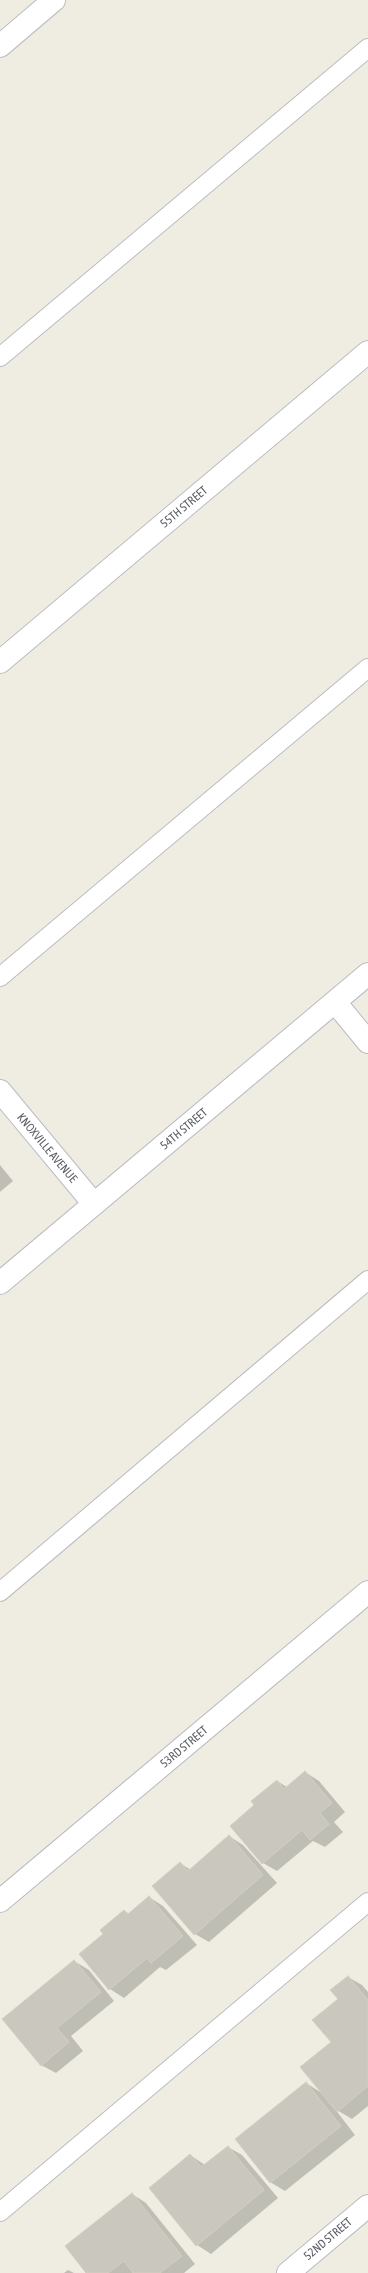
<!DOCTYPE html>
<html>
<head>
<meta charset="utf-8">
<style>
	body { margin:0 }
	canvas { display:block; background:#efede2 }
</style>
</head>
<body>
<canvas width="368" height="2273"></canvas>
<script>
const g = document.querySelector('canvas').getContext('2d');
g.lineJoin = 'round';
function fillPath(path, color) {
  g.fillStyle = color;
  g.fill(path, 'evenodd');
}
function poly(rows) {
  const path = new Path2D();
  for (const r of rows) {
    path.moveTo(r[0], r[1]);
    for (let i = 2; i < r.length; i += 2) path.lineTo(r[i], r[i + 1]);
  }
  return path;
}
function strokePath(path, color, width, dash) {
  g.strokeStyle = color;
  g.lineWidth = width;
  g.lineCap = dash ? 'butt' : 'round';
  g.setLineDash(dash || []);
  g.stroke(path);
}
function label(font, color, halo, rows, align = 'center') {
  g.font = font + ' "Asap Condensed",sans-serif';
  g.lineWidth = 3;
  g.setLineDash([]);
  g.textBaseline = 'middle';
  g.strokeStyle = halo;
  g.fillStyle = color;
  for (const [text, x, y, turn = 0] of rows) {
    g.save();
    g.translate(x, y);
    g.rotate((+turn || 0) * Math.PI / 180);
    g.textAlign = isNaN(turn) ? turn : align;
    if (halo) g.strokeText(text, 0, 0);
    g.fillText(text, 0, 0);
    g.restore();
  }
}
const shadow = poly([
	[0,1165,13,1181,0,1192],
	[305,1772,319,1781,345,1812,334,1822,343,1832,325,1847,313,1841,277,1871,263,1863,256,1806,277,1781,287,1787],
	[229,1836,243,1845,277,1883,209,1942,195,1934,180,1863,191,1870],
	[149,1897,163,1906,197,1945,166,1970,160,1967,124,1998,110,1989,105,1934,124,1911,130,1914],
	[74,1961,89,1970,114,2001,71,2036,83,2051,56,2073,41,2065],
	[348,1977,362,1985,368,1992,368,2106,352,2119,335,2109,355,2135,285,2191,270,2182,306,2083,322,2093,339,1999],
	[228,2147,242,2155,278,2198,211,2254,197,2245,150,2189,190,2155,205,2165],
	[132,2194,146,2203,195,2264,184,2273,87,2273],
	[68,2270,74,2273,64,2273]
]);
const building = poly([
	[305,1771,332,1803,320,1813,329,1824,310,1840,302,1830,262,1864,230,1826,254,1805,251,1801,277,1780,284,1789,305,1771],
	[229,1835,263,1875,194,1935,152,1886,180,1862,188,1871,229,1835],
	[149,1896,183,1936,151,1963,147,1958,109,1990,79,1954,103,1934,100,1930,124,1910,128,1914,149,1896],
	[74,1960,101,1992,57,2028,69,2042,41,2066,2,2019,74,1960],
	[348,1976,368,2000,368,2086,337,2112,300,2067,331,2042,312,2020,338,1999,330,1990,348,1976],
	[306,2082,341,2126,270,2183,235,2139,306,2082],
	[228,2146,264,2190,196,2246,149,2188,190,2154,201,2167,228,2146],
	[132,2193,182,2256,160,2273,133,2273,124,2261,108,2273,86,2273,65,2246,132,2193]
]);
const service = poly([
	[0,357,368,48],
	[0,977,368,668],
	[0,1592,368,1280],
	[0,2212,368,1902]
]);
const minor = poly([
	[0,46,54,0],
	[0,662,368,352],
	[335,1002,368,1042],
	[0,1091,94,1204],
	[0,1901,368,1592],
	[288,2273,368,2206]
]);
const tertiary = poly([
	[0,1283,368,974]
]);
const streetNames = [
	["55TH STREET",184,507,-40],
	["54TH STREET",184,1129,-40],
	["KNOXVILLE AVENUE",47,1148,50],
	["53RD STREET",184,1747,-40],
	["52ND STREET",328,2239,-40]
];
fillPath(shadow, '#0003');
fillPath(building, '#cac7bf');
strokePath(building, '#d4cfc0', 1);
strokePath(service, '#babcc2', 20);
strokePath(minor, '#babcc2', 24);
strokePath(tertiary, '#babcc2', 24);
strokePath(service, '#fff', 18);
strokePath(minor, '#fff', 22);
strokePath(tertiary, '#fff', 22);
label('12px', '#5b5e64', '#fff', streetNames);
</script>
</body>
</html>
